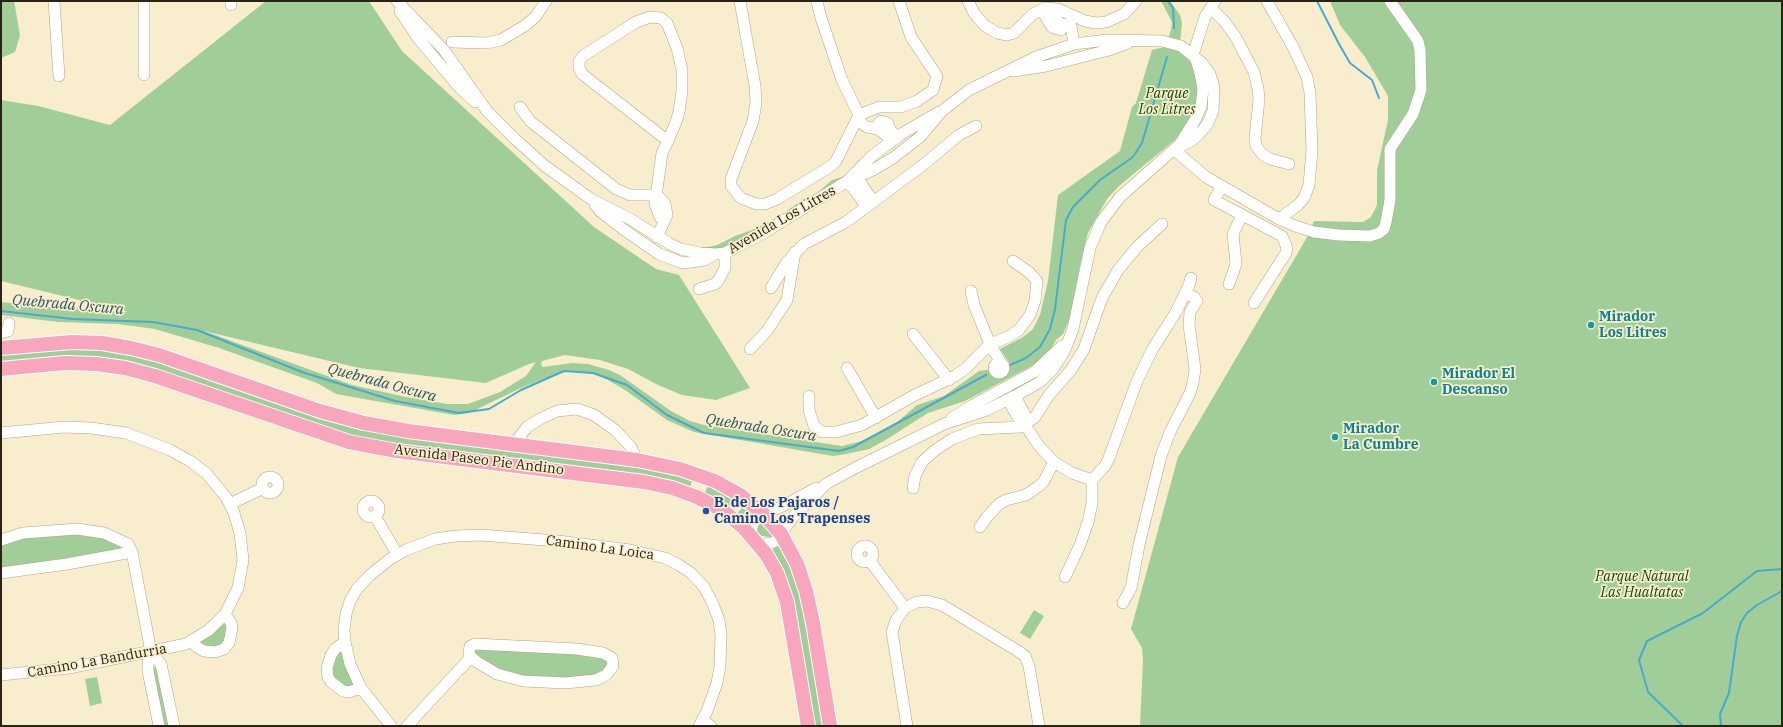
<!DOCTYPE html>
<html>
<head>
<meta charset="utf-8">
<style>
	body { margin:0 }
	#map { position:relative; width:1783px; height:727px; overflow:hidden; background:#f8eecd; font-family:"IBM Plex Serif",serif }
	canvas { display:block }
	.frame { position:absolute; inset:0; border:2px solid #272317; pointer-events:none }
</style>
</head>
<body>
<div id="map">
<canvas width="1783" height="727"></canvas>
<div class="frame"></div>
</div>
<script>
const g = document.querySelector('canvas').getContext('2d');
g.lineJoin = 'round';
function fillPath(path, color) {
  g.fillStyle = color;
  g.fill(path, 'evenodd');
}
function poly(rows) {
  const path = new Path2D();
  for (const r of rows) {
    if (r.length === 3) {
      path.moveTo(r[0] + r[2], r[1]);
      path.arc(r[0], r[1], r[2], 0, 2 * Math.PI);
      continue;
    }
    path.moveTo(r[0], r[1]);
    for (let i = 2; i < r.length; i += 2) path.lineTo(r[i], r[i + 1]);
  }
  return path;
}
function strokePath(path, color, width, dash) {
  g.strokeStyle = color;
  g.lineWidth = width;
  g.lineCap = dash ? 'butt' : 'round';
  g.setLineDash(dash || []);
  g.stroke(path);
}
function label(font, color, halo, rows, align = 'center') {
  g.font = font + ' "IBM Plex Serif",serif';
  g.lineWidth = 3.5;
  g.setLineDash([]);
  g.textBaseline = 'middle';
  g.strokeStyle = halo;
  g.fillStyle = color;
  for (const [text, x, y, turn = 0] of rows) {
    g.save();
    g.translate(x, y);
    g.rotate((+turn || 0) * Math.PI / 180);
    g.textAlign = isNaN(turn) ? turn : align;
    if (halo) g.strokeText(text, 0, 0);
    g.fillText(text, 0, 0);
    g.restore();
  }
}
const green = poly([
	[1,1,14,1,20,35,15,52,1,58],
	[266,1,369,1,402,51,594,227,656,269,679,275,750,388,716,400,682,395,658,385,628,369,600,360,565,355,542,361,541,365,543,367,572,363,588,364,609,370,620,375,671,411,690,421,704,425,842,446,862,441,895,424,917,405,944,396,979,371,993,369,1010,364,1000,349,1023,337,1033,329,1040,315,1048,281,1058,195,1120,151,1132,107,1136,103,1152,50,1165,47,1171,30,1172,22,1161,1,1170,1,1180,15,1182,23,1179,52,1193,64,1199,79,1196,108,1181,135,1119,186,1107,199,1088,233,1081,261,1070,318,1063,334,1056,340,1051,349,1035,364,1026,369,965,401,928,413,884,441,869,449,846,454,833,456,694,432,667,420,625,390,606,379,594,374,570,371,559,373,523,387,469,413,454,415,336,394,317,383,219,348,155,329,118,324,58,322,1,315,1,302,57,308,129,312,1,281,1,100,38,106,110,125],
	[204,331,359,368,486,383,529,364,536,362,526,376,500,392,468,404,447,404,406,397,352,385],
	[1330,1,1782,1,1782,726,1140,726,1143,661,1142,648,1131,629,1178,457,1306,239,1314,221,1363,222,1371,217,1377,205,1377,170,1388,120,1388,96,1365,57,1340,25],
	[869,155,849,175,782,216,721,249,700,250,679,243,693,247,708,247,717,245,735,236,755,229,780,216,802,200,817,193,832,180,842,177,849,171,859,160],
	[101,347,150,357,322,416,639,464,693,478,689,490,349,437,165,375,1,365,1,352],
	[709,484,735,496,730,505,735,509,733,513,704,495],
	[739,499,754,511,750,514,746,523,736,515,742,508,736,504],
	[763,521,773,535,771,537,761,536,758,533,758,524],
	[67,533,99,536,120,544,121,548,118,550,59,562,1,569,1,544,13,539],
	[782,544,799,579,825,726,812,726,768,549,773,549],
	[1034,610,1044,616,1030,639,1020,633],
	[224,622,229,624,224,644,209,648,199,643],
	[474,649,583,654,608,659,609,666,595,676,532,679,492,668,475,655],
	[341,650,346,668,355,685,346,689,333,680,330,670,337,654],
	[156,667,159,669,170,726,163,726,152,670,153,668],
	[97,677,102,703,90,706,85,679]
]);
const stream = poly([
	[1168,1,1173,8,1174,28],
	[1317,1,1339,44,1350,63,1372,80,1379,98],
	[1,311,73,319,153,322,197,330,302,372,395,401,459,413,489,409,521,390,564,371,593,373,627,385,667,415,704,433,839,451,853,447,986,375],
	[1010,365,1026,358,1040,347,1050,329,1055,309,1066,220,1073,207,1100,180,1133,157,1142,143,1167,57],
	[1683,726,1648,692,1639,660,1647,641,1703,613,1757,571,1782,569],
	[1721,726,1720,714,1729,693,1737,636,1741,622,1747,613,1757,605,1782,591]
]);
const minor = poly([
	[54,1,59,76],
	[144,1,144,75],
	[231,1,231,5],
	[397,1,444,50,487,111,515,139,545,166,591,199,630,219,670,244,681,249,700,253,716,254,725,253,762,234,846,182,873,170,893,158,920,137,942,111,969,90,1036,57,1074,44,1107,40,1162,41,1181,46,1202,63,1210,74,1214,87,1213,111,1207,125,1197,136,1191,141,1175,149],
	[740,1,755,86,756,103,753,121,731,179,731,186,741,198,756,204,765,204,777,199,831,166,836,161,859,115,879,107,901,107,917,101,933,90,937,76,911,37,899,1],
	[817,1,821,18,842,80,859,115,861,123,867,127,878,129],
	[968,1,974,13,984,25,997,33,1007,35,1014,33,1033,14,1045,8,1058,9,1085,21,1096,23,1106,22,1124,14,1136,1],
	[1267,1,1293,47,1307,77,1310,93,1312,150,1309,185,1304,198,1298,205,1279,219],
	[1045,8,1062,25,1067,24,1071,26,1074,44],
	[1211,8,1224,21,1235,36,1254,72,1258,89,1259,99,1255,138,1256,146,1262,154,1270,159,1289,164],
	[400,11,417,37,458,86,475,102],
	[1044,11,1044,14,1052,27,1061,30],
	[452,42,487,43,501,40,526,25,536,16,546,1],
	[1193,55,1205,17,1215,1],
	[1014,71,1046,66,1109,50,1128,43],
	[520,107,530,121,616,189,630,195,657,195],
	[890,143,888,137,878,129,879,123,881,121,888,123,890,130,897,137],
	[1175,149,1179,154,1206,177,1279,219,1295,226,1314,232,1339,235,1370,236,1379,233,1384,229,1386,222,1390,200,1390,149,1413,114,1421,90,1420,50,1418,41,1390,1],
	[859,177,862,185,873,201],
	[849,179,872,156,903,133,939,112],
	[846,182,853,188,866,206],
	[1222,186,1214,200,1282,236,1287,248,1286,253,1254,303],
	[657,195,665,204,667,215,657,237],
	[595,205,601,212,623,229,659,254,672,259,683,263,691,262,704,260,714,255],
	[664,219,660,217,655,204,662,153,668,141,672,131,676,122,679,112,682,91,682,70,677,48,667,23,661,18,650,17,636,22,583,56,579,61,579,68,582,74,668,141],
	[1229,284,1236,264,1233,234,1242,215],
	[771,288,787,262,804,244,846,222,923,165,959,135,976,126],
	[699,289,715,284,718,281,725,268,725,253],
	[971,291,974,305,990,344,1001,363],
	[1,333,8,331,9,323],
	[913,334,949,380],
	[750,349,767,331,787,300,795,252],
	[999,368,5],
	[847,368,876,418],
	[809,396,809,410,814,426,822,432,836,432,862,425,913,396,955,376,966,368,990,344,1008,337,1019,330,1030,315,1035,301,1037,281,1030,273,1013,261],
	[1015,396,1025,415,1025,425],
	[1008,400,1020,421,1025,425,1039,446,1054,462,1072,473,1092,480],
	[952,418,971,406,1034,372,1062,346],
	[1,433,64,427,91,428,126,433,170,450,190,461,206,473,226,497,234,513,240,533,243,560,238,588,225,614,209,630,186,644,69,668,1,675],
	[514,444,527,427,540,419,557,411,577,409,594,415,615,430,631,447,637,460],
	[270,485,8],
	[913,488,915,476,922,462,934,451,952,439,978,429,1021,427,1035,417,1049,395,1071,370,1084,349,1102,298,1118,270,1137,247,1162,224],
	[371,509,8],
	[230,504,263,488],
	[375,516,397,554],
	[980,527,987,517,999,504,1006,500,1026,495,1039,486,1044,481,1054,462],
	[750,534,753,524,759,516,783,506,816,488],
	[1,540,23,533,77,529,104,533,128,544,132,552,151,652,148,662,148,671,159,726],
	[759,545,771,543,776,541,793,517,826,484,855,468,944,424,987,410,1015,396,1040,382,1053,369,1064,352,1073,329,1090,248,1101,222,1120,197,1180,144,1195,120,1201,107,1203,89,1200,73,1196,60],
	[865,554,8],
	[870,561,905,608],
	[1,573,67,564,132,552],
	[1065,577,1080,545,1088,522,1092,504,1092,480,1105,466,1109,458,1137,381,1152,350,1176,312,1189,285,1191,278],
	[1123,603,1131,588,1139,545,1161,456,1170,432,1190,393,1193,383,1195,369,1189,325,1190,312,1197,301,1194,297,1185,294],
	[191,641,197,647,204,651,215,652,224,649,229,643,232,628,231,623,225,614],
	[345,642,335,649,331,655,327,668,328,677,331,682,343,691,349,692,361,688],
	[475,644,577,649,603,653,612,658,613,666,606,675,596,680,565,683,523,681,497,674,477,662,471,657,469,653,470,646,475,644],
	[151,652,161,664,174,726],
	[702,720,711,726],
	[391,726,361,688,350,664,345,642,344,630,346,614,350,601,357,589,369,576,390,559,406,550,435,539,456,536,480,535,558,541,630,550,665,558,679,565,691,573,704,587,712,602,719,620,721,635,720,666,717,683,707,711,699,726],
	[407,726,471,657],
	[907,726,892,632,896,620,905,608,917,602,927,601,942,605,1018,651,1025,656,1029,666,1039,726]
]);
const major = poly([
	[1,348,72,342,102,343,131,348,159,355,320,411,364,423,408,431,637,460,680,469,715,481,740,495,763,514,781,534,797,564,806,591,813,623,830,726],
	[1,369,65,363,96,364,125,368,155,376,349,442,397,451,644,482,672,488,697,497,722,510,743,527,766,554,777,573,787,602,808,726]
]);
const markers = [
	[1591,325,4,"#0f9aa8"],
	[1434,382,4,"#0f9aa8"],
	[1335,437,4,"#0f9aa8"],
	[706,511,4,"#1a4fb4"]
];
const parkNames = [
	["Parque",1167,94],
	["Los Litres",1167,110],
	["Parque Natural",1642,577],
	["Las Hualtatas",1642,593]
];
const streetNames = [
	["Avenida Los Litres",782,220,-30],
	["Avenida Paseo Pie Andino",479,460,7],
	["Camino La Loica",600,548,8],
	["Camino La Bandurria",97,661,-10]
];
const cultureNames = [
	["Mirador",1599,317],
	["Los Litres",1599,333],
	["Mirador El",1442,374],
	["Descanso",1442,390],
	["Mirador",1343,429],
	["La Cumbre",1343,445]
];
const transitNames = [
	["B. de Los Pajaros /",714,503],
	["Camino Los Trapenses",714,519]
];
const waterNames = [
	["Quebrada Oscura",68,305,5],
	["Quebrada Oscura",382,383,15],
	["Quebrada Oscura",761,428,9]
];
fillPath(green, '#a1ce98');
strokePath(stream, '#46abce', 2);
strokePath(minor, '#afa687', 12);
strokePath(major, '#fff', 16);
strokePath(minor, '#fff', 11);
strokePath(major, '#f7a6be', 14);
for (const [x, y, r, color] of markers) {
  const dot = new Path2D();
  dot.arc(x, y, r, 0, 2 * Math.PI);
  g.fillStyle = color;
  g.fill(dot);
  strokePath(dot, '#f8eecd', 1.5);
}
label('italic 14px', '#124604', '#f8eecd', parkNames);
label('14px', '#272317', '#f8eecd', streetNames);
label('bold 14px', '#0d838f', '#f8eecd', cultureNames, 'left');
label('bold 14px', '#164399', '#f8eecd', transitNames, 'left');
label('italic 15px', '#2a5464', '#f8eecd', waterNames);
</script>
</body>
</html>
